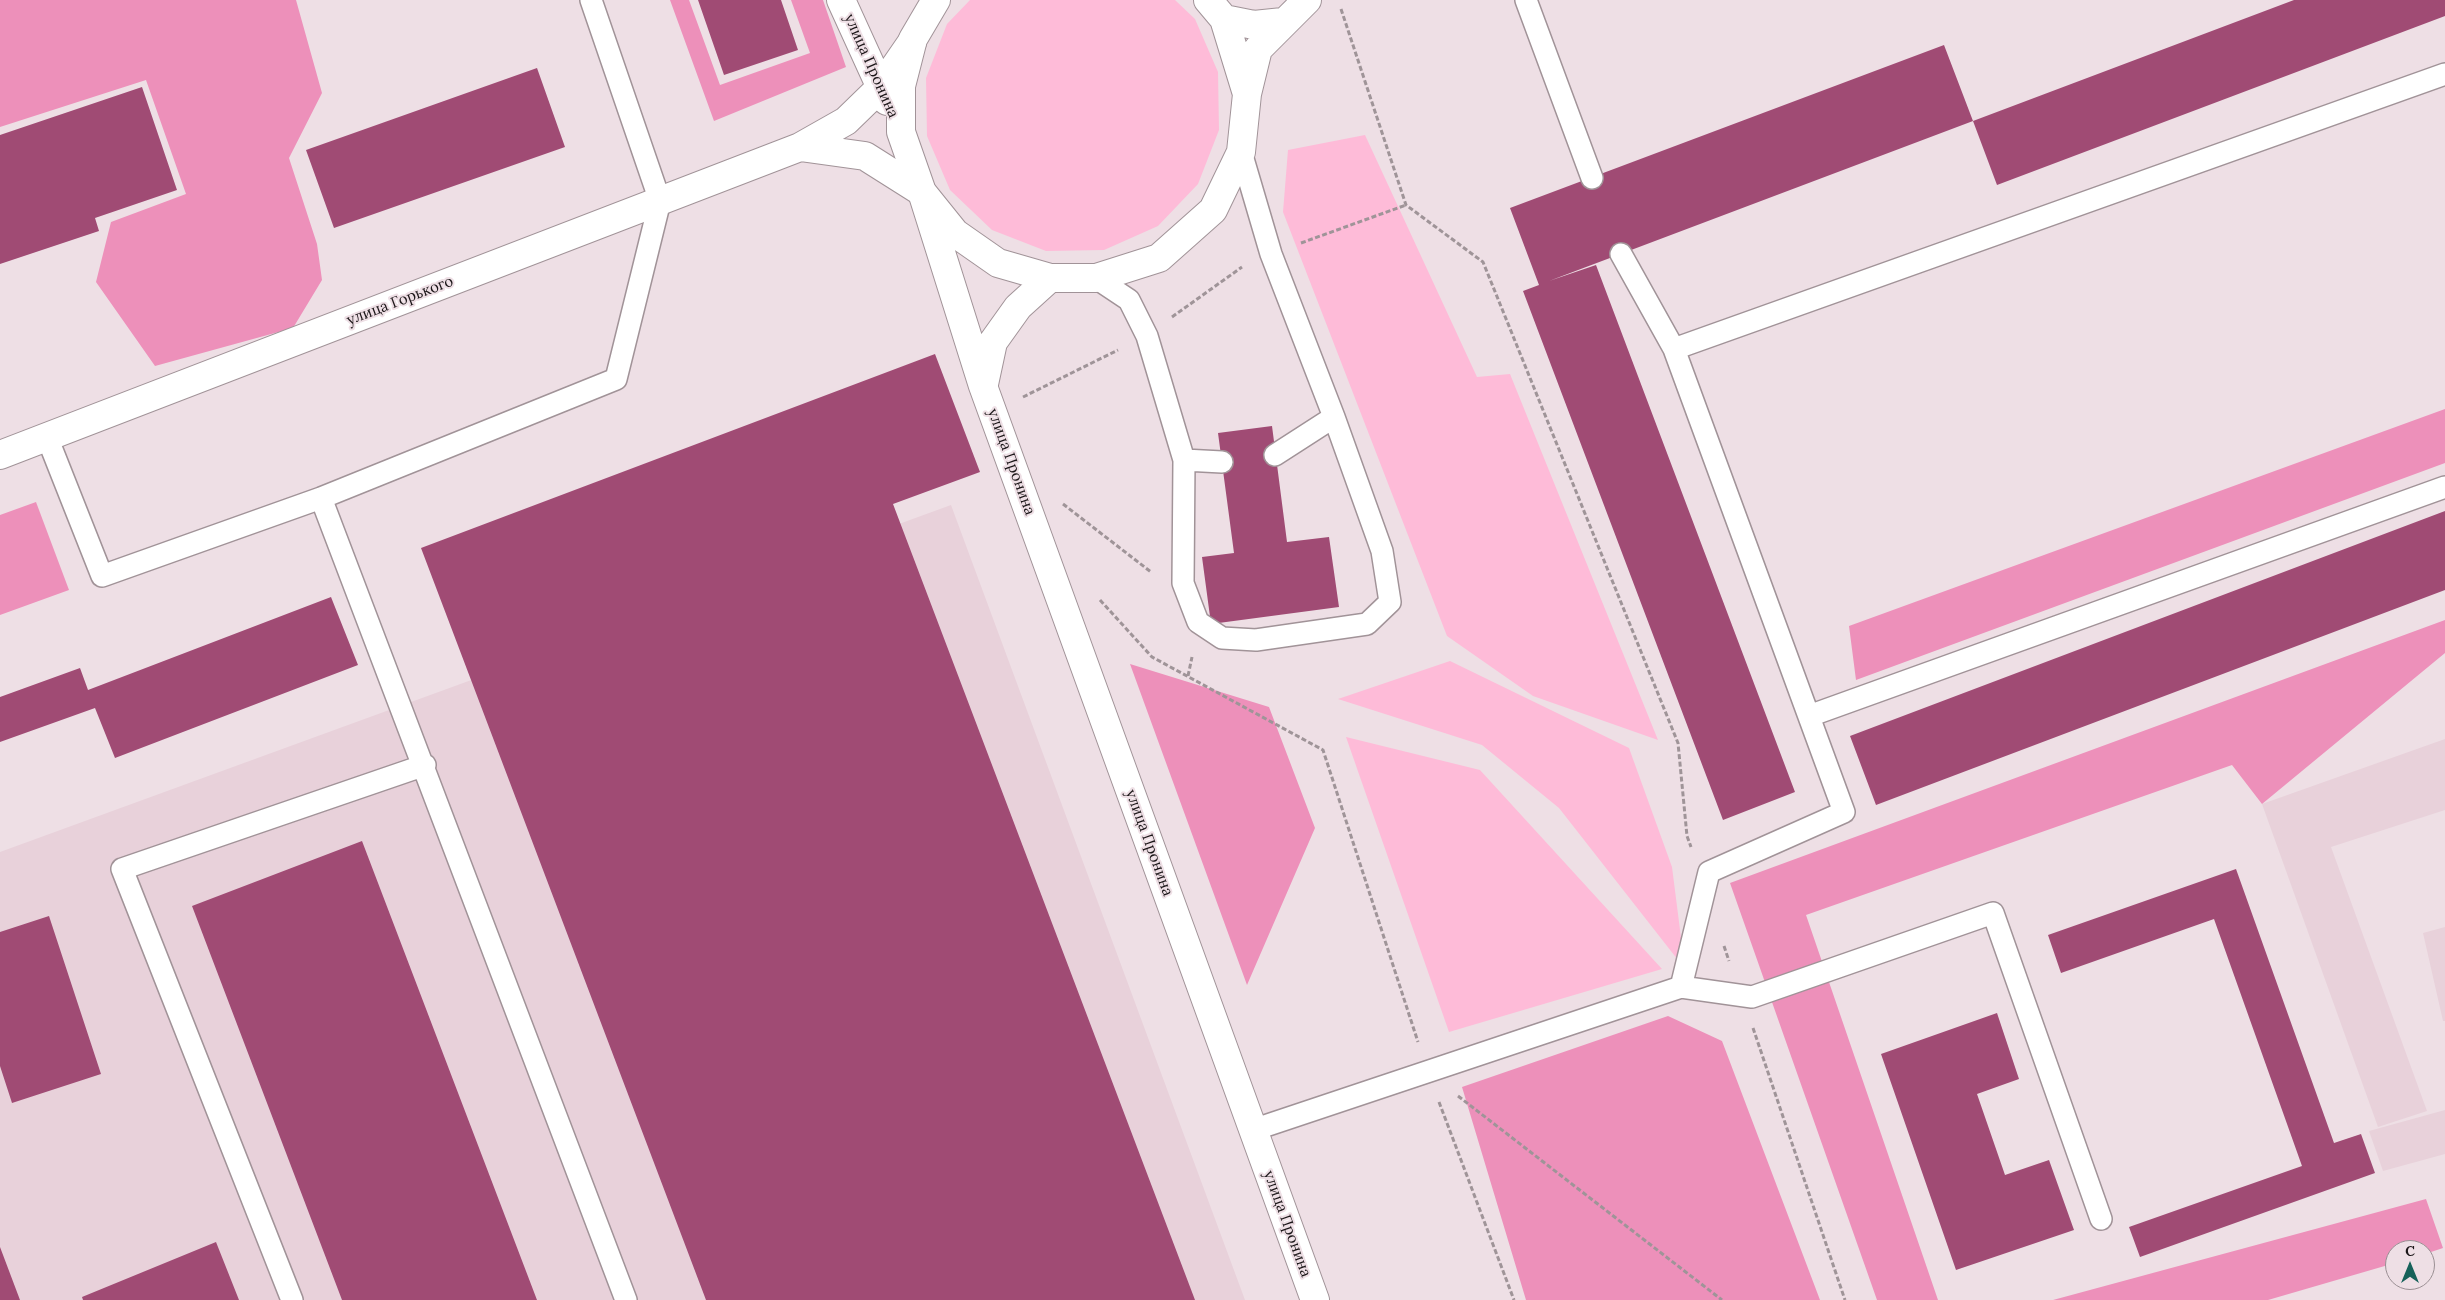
<!DOCTYPE html>
<html>
<head>
<meta charset="utf-8">
<style>
	body { margin:0 }
	#map { position:relative; width:2445px; height:1300px; overflow:hidden; background:#eedfe5; font-family:Lora,serif }
	canvas { display:block }
	.north { position:absolute; left:2385px; top:1240px; width:50px; height:50px; box-sizing:border-box; background:#eedfe5; border:1px solid #9a8f93; border-radius:50%; rotate:0deg; font-size:14px; font-weight:700; line-height:20px; text-align:center; color:#1b1618 }
	.north::after { content:''; display:block; margin:auto; width:18px; height:22px; background:#17625a; clip-path:polygon(50% 0,100% 100%,50% 72%,0 100%) }
</style>
</head>
<body>
<div id="map">
<canvas width="2445" height="1300"></canvas>
<div class="north">С</div>
</div>
<script>
const g = document.querySelector('canvas').getContext('2d');
g.lineJoin = 'round';
function fillPath(path, color) {
  g.fillStyle = color;
  g.fill(path, 'evenodd');
}
function poly(rows) {
  const path = new Path2D();
  for (const r of rows) {
    path.moveTo(r[0], r[1]);
    for (let i = 2; i < r.length; i += 2) path.lineTo(r[i], r[i + 1]);
  }
  return path;
}
function strokePath(path, color, width, dash) {
  g.strokeStyle = color;
  g.lineWidth = width;
  g.lineCap = dash ? 'butt' : 'round';
  g.setLineDash(dash || []);
  g.stroke(path);
}
function label(font, color, halo, rows, align = 'center') {
  g.font = font + ' Lora,serif';
  g.lineWidth = 4;
  g.setLineDash([]);
  g.textBaseline = 'middle';
  g.strokeStyle = halo;
  g.fillStyle = color;
  for (const [text, x, y, turn = 0] of rows) {
    g.save();
    g.translate(x, y);
    g.rotate((+turn || 0) * Math.PI / 180);
    g.textAlign = isNaN(turn) ? turn : align;
    if (halo) g.strokeText(text, 0, 0);
    g.fillText(text, 0, 0);
    g.restore();
  }
}
const built = poly([
	[951,505,1245,1300,0,1300,0,852],
	[2445,739,2445,810,2331,847,2427,1111,2378,1127,2262,804],
	[2445,927,2445,1021,2443,1021,2423,933],
	[2445,1110,2445,1154,2383,1171,2369,1131]
]);
const green = poly([
	[970,0,1175,0,1195,19,1218,72,1219,130,1198,184,1158,226,1104,250,1046,251,992,230,950,190,927,136,926,78,947,24],
	[1365,135,1477,377,1510,374,1658,740,1533,696,1447,636,1283,212,1288,150],
	[1450,661,1629,748,1672,867,1685,969,1559,808,1482,745,1338,699],
	[1346,737,1480,770,1662,969,1449,1032]
]);
const forest = poly([
	[0,0,296,0,322,93,289,158,317,244,322,280,293,328,155,366,96,282,111,222,186,194,146,80,0,127],
	[670,0,689,0,720,85,810,53,791,0,823,0,846,67,714,121],
	[2445,409,2445,463,1856,680,1849,626],
	[36,502,69,590,0,615,0,515],
	[2445,620,2445,653,2262,804,2232,765,1806,915,1938,1300,1877,1300,1730,883],
	[1130,664,1269,707,1315,828,1247,985],
	[1668,1016,1722,1041,1820,1300,1526,1300,1462,1087],
	[2426,1199,2443,1248,2425,1254,2425,1250,2395,1250,2395,1263,2268,1300,2053,1300]
]);
const building = poly([
	[698,0,781,0,798,50,724,75],
	[2294,0,2445,0,2445,16,1997,185,1973,121],
	[1944,45,1973,121,1549,281,1596,265,1795,792,1723,820,1523,291,1539,285,1510,208],
	[537,68,565,147,334,228,306,150],
	[142,87,177,190,95,218,99,231,0,264,0,135],
	[935,354,980,472,893,504,1195,1300,706,1300,421,548],
	[1272,426,1287,542,1329,537,1339,607,1211,624,1202,557,1234,553,1218,433],
	[2445,511,2445,590,1876,805,1850,736],
	[331,597,358,665,115,758,95,708,0,742,0,697,80,668,88,690],
	[362,841,537,1300,342,1300,192,906],
	[2236,869,2334,1143,2361,1134,2375,1173,2140,1257,2129,1227,2302,1166,2214,919,2061,973,2048,935],
	[49,916,101,1074,12,1103,0,1066,0,932],
	[1997,1013,2019,1079,1977,1094,2005,1175,2049,1160,2074,1230,1956,1270,1881,1054],
	[216,1242,239,1300,83,1300,82,1297],
	[0,1247,20,1300,0,1300]
]);
const path = poly([
	[1341,9,1406,205,1483,262,1678,743,1687,836,1691,847],
	[1301,243,1406,205],
	[1172,317,1242,267],
	[1023,397,1118,350],
	[1063,504,1151,572],
	[1100,600,1152,657,1323,750,1418,1042],
	[1188,676,1192,657],
	[1724,946,1729,961],
	[1753,1028,1845,1300],
	[1458,1096,1722,1300],
	[1439,1102,1514,1300]
]);
const lane = poly([
	[1526,0,1592,178],
	[1241,152,1271,254,1334,417,1275,455],
	[1621,254,1674,349],
	[1096,278,1129,300,1147,336,1184,460,1222,462],
	[47,437,102,576,321,498,616,379,660,201,591,0],
	[1184,460,1183,583,1198,622,1222,638,1256,640,1367,624,1390,602,1382,551,1334,417],
	[321,498,626,1300],
	[1809,716,2445,487],
	[1681,987,1752,997,1993,913,2101,1219],
	[1253,1130,1681,987,1709,872,1844,812,1674,349,2445,74],
	[292,1300,122,869,425,765]
]);
const street = poly([
	[841,0,887,101],
	[800,147,865,156,922,192],
	[0,455,800,147,846,121,881,87,912,42]
]);
const secondary = poly([
	[936,0,913,39,901,86,901,132,922,192,955,233,998,263,1050,278,1096,278,1159,258,1213,210,1241,152,1247,94,1224,19,1208,0],
	[1224,19,1254,25,1283,22],
	[1247,94,1258,49,1307,0],
	[922,192,983,386,1315,1300],
	[984,384,993,342,1018,307,1050,278]
]);
const streetNames = [
	["улица Пронина",871,66,66],
	["улица Горького",400,301,-21],
	["улица Пронина",1011,462,70],
	["улица Пронина",1149,843,70],
	["улица Пронина",1287,1224,70]
];
fillPath(built, '#e8d1da');
fillPath(green, '#febbd8');
fillPath(forest, '#ed90ba');
fillPath(building, '#a04b74');
strokePath(lane, '#a19398', 24);
strokePath(street, '#a19398', 30);
strokePath(secondary, '#a19398', 30);
strokePath(path, '#9f9498', 3, [5, 2.5]);
strokePath(lane, '#fff', 21);
strokePath(street, '#fff', 28);
strokePath(secondary, '#fff', 28);
label('15px', '#1b1618', '#eedfe5', streetNames);
</script>
</body>
</html>
